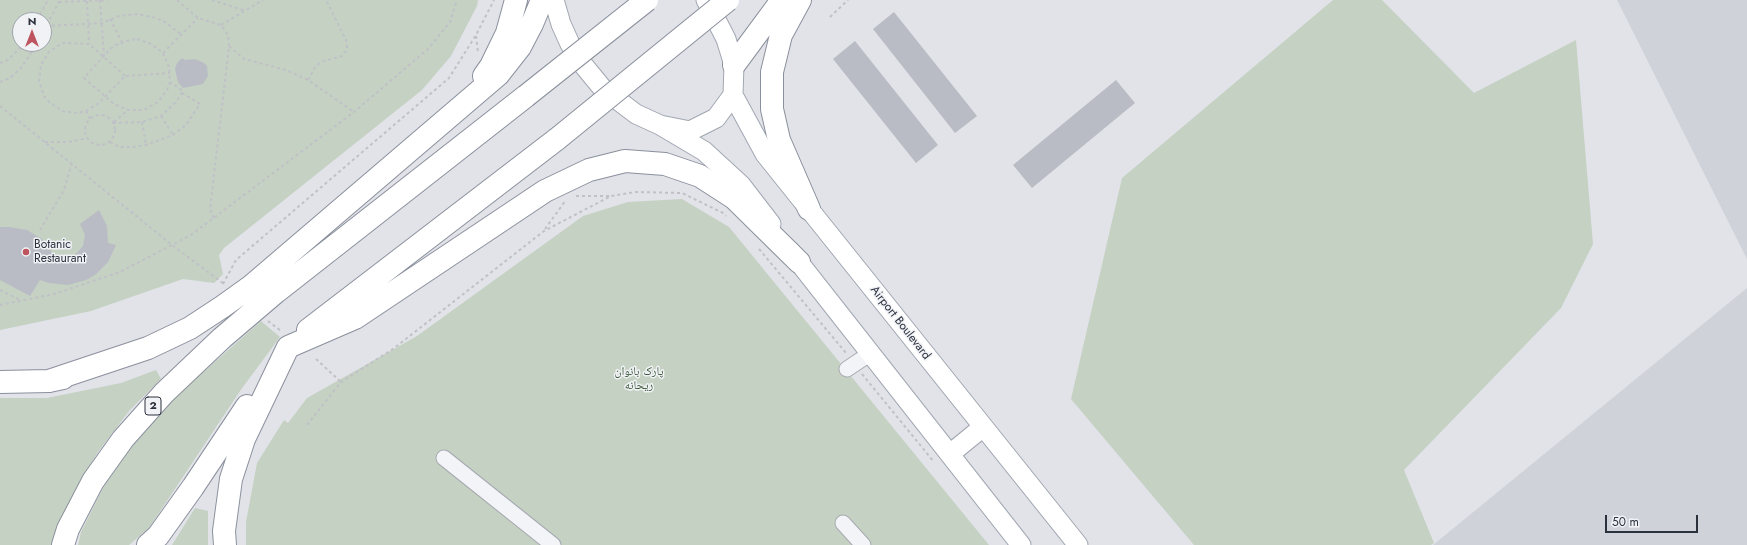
<!DOCTYPE html>
<html>
<head>
<meta charset="utf-8">
<style>
	body { margin:0 }
	#map { position:relative; width:1747px; height:545px; overflow:hidden; background:#e1e3e8; font-family:Jost,sans-serif }
	canvas { display:block }
	.north { position:absolute; left:12px; top:12px; width:40px; height:40px; box-sizing:border-box; background:#f0f2f5; border:1px solid #a1a4ab; border-radius:50%; rotate:0deg; font-size:11px; font-weight:700; line-height:16px; text-align:center; color:#2b303d }
	.north::after { content:''; display:block; margin:auto; width:14px; height:18px; background:#be545d; clip-path:polygon(50% 0,100% 100%,50% 72%,0 100%) }
	.scale { position:absolute; left:1605px; top:515px; width:93px; height:18px; box-sizing:border-box; border:2px solid #2b303d; border-top:0; padding-left:5px; font-size:12px; line-height:14px; white-space:nowrap; color:#2b303d; -webkit-text-stroke:3px #f0f2f5; paint-order:stroke }
</style>
</head>
<body>
<div id="map">
<canvas width="1747" height="545"></canvas>
<div class="north">N</div>
<div class="scale">50 m</div>
</div>
<script>
const g = document.querySelector('canvas').getContext('2d');
g.lineJoin = 'round';
function fillPath(path, color) {
  g.fillStyle = color;
  g.fill(path, 'evenodd');
}
function poly(rows) {
  const path = new Path2D();
  for (const r of rows) {
    if (r.length === 3) {
      path.moveTo(r[0] + r[2], r[1]);
      path.arc(r[0], r[1], r[2], 0, 2 * Math.PI);
      continue;
    }
    path.moveTo(r[0], r[1]);
    for (let i = 2; i < r.length; i += 2) path.lineTo(r[i], r[i + 1]);
  }
  return path;
}
function strokePath(path, color, width, dash) {
  g.strokeStyle = color;
  g.lineWidth = width;
  g.lineCap = dash ? 'butt' : 'round';
  g.setLineDash(dash || []);
  g.stroke(path);
}
function label(font, color, halo, rows, align = 'center') {
  g.font = font + ' Jost,"Noto Naskh Arabic",sans-serif';
  g.lineWidth = 3;
  g.setLineDash([]);
  g.textBaseline = 'middle';
  g.strokeStyle = halo;
  g.fillStyle = color;
  for (const [text, x, y, turn = 0] of rows) {
    g.save();
    g.translate(x, y);
    g.rotate((+turn || 0) * Math.PI / 180);
    g.textAlign = isNaN(turn) ? turn : align;
    if (halo) g.strokeText(text, 0, 0);
    g.fillText(text, 0, 0);
    g.restore();
  }
}
const built = poly([
	[1617,0,1747,0,1747,259],
	[1747,288,1747,545,1433,545]
]);
const green = poly([
	[0,0,478,0,477,6,451,56,422,90,224,248,219,255,223,274,214,283,183,279,91,311,0,330],
	[20,20,44,20,44,44,20,44],
	[1333,0,1382,0,1474,93,1576,40,1593,244,1561,308,1404,470,1434,543,1431,545,1194,545,1071,399,1122,178],
	[682,199,729,227,989,545,246,545,246,522,257,463,284,420,288,423,307,398,417,336,583,216,628,202],
	[261,321,280,337,240,391,149,528,129,545,78,545,81,532,104,486,132,446,173,399],
	[156,370,161,379,129,411,98,452,75,490,51,545,0,545,0,398,47,398,121,383],
	[195,508,208,511,208,545,172,545]
]);
const building = poly([
	[894,12,977,116,955,133,873,29],
	[855,41,938,145,916,163,833,59],
	[182,58,185,60,195,59,204,63,207,66,208,76,203,84,183,88,178,82,175,69,177,63],
	[1116,80,1135,103,1032,188,1013,165],
	[99,210,107,226,108,243,116,245,108,262,95,275,86,280,68,285,49,283,40,280,30,296,0,280,0,227,9,227,27,230,42,239,53,254,64,258,69,257,75,255,83,246,85,235,80,224]
]);
const path = poly([
	[100,0,104,57],
	[177,0,198,18,221,25,228,35,229,46,210,209,214,219],
	[212,0,246,11],
	[87,1,89,44],
	[59,2,108,0],
	[830,17,848,0],
	[110,19,122,42],
	[37,20,48,0],
	[221,25,263,0],
	[46,26,102,23,119,16,137,14,156,18,165,22,182,35],
	[44,30,60,0],
	[476,36,478,52],
	[137,39,151,44,163,53,169,67,170,82,167,90,158,102,144,110,128,110,114,104,84,78,110,49,116,45,130,40,137,39],
	[229,46,244,59,286,70,308,80,354,112],
	[163,53,198,18],
	[0,63,8,60,24,44],
	[125,76,89,44,70,43,62,43,49,52,41,65,39,81,44,96,49,102,62,111,78,113,86,111,99,103,125,76,170,73],
	[308,80,315,67,321,62,342,56,346,51,347,47,346,40,326,0],
	[0,82,10,78,21,68,37,44],
	[0,106,172,245,224,284],
	[86,111,90,119],
	[100,130,15],
	[161,116,173,135],
	[114,122,128,110],
	[142,122,146,145],
	[113,123,142,122,161,116,176,102,183,91,170,82],
	[45,142,69,142,87,138],
	[110,142,119,147,133,147,146,145,173,135,186,125,200,104,182,93],
	[576,196,609,196],
	[545,229,566,200],
	[40,230,64,190,72,163],
	[759,249,846,353],
	[223,284,236,260,449,78,476,35,494,0],
	[0,290,20,300],
	[0,305,54,294,120,272,191,235,354,112,428,49,450,22,457,0],
	[268,321,281,331],
	[316,359,341,382],
	[862,374,934,462],
	[307,425,341,382,393,349,544,231,611,196,636,192,682,193,723,213,726,216]
]);
const minor = poly([
	[847,369,871,353],
	[444,458,553,545],
	[843,523,863,545]
]);
const major = poly([
	[554,0,561,24,570,44,580,61,603,89,636,114,660,125,690,131,716,118,733,95,734,65,726,39,706,0],
	[733,95,765,154,1078,545],
	[660,125,704,151,741,185,771,224],
	[790,251,1021,545],
	[950,454,983,427]
]);
const highway = poly([
	[800,0,781,35,772,72,772,109,779,140,809,209],
	[734,65,782,0],
	[484,76,491,66,507,33,516,0],
	[308,330,557,139],
	[49,381,148,348,190,328,222,307,250,287,498,75,520,47,532,24,542,0],
	[0,382,49,381,63,378],
	[63,545,68,529,93,481,123,439,164,393,222,338,276,292,526,96],
	[148,545,158,536,193,487,247,406],
	[225,545,224,531,231,479,244,439,288,347,355,318,545,191,589,170,625,161,665,164,700,176,734,198,799,262]
]);
const highwayBridge = poly([
	[526,96,647,0],
	[557,139,728,0]
]);
const markers = [
	[26,252,4,"#be545d"]
];
const shields = [
	[153,406,16]
];
const shieldNames = [
	["2",153,406]
];
const poiNames = [
	["Botanic",34,245],
	["Restaurant",34,259]
];
const streetNames = [
	["Airport Boulevard",900,323,52]
];
const parkNames = [
	["پارک بانوان",639,372],
	["ریحانه",639,386]
];
fillPath(built, '#cfd2d9');
fillPath(green, '#c5d1c3');
fillPath(building, '#b9bcc4');
strokePath(minor, '#a7aab1', 17);
strokePath(major, '#a1a7b2', 21);
strokePath(highway, '#8a909d', 24);
strokePath(path, '#bfc1c7', 2, [3, 3]);
strokePath(minor, '#f3f4f7', 15);
strokePath(major, '#fff', 19);
strokePath(highway, '#fff', 22);
strokePath(highwayBridge, '#8a909d', 24, []);
strokePath(highwayBridge, '#fff', 22);
for (const [x, y, r, color] of markers) {
  const dot = new Path2D();
  dot.arc(x, y, r, 0, 2 * Math.PI);
  g.fillStyle = color;
  g.fill(dot);
  strokePath(dot, '#f0f2f5', 1.5);
}
for (const [x, y, w] of shields) {
  const box = new Path2D();
  box.roundRect(x - w / 2, y - 9, w, 18, 3);
  g.fillStyle = '#f0f2f5';
  g.fill(box);
  strokePath(box, '#2b303d', 1);
}
label('bold 11px', '#2b303d', null, shieldNames);
label('12px', '#2b303d', '#f0f2f5', poiNames, 'left');
label('12px', '#2b303d', '#f0f2f5', streetNames);
label('12px', '#3d583a', '#f0f2f5', parkNames);
</script>
</body>
</html>
